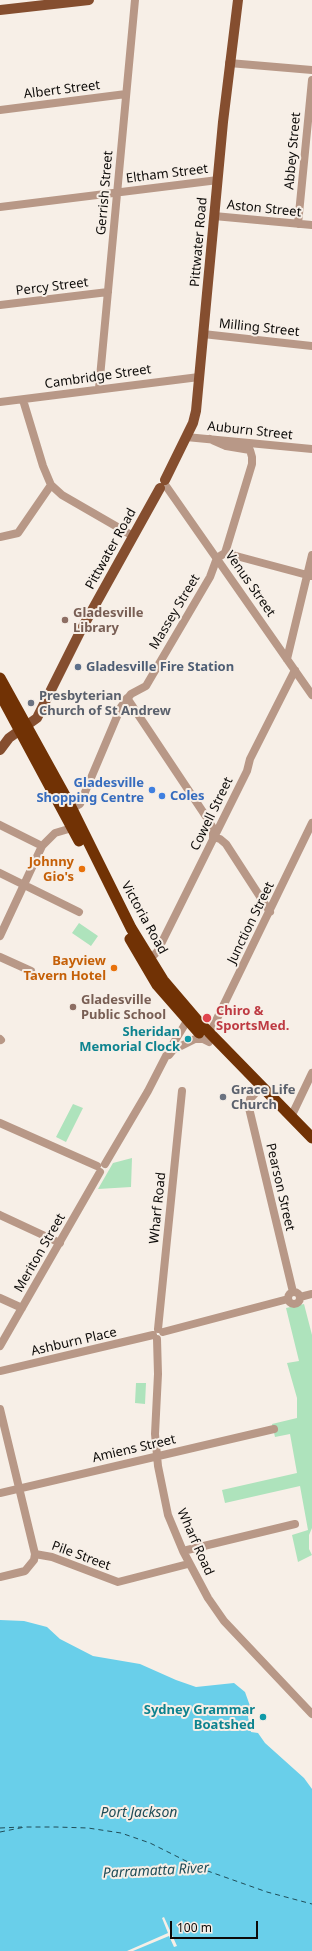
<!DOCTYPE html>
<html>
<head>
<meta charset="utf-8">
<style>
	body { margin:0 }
	#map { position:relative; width:312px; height:1951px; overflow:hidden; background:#f7efe7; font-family:"Noto Sans",sans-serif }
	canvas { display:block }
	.scale { position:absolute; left:170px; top:1921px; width:88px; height:18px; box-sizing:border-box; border:2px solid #0d0b09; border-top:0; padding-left:5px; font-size:12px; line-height:14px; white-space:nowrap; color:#0d0b09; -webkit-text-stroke:3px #f7efe7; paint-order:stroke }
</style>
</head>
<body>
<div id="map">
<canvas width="312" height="1951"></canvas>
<div class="scale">100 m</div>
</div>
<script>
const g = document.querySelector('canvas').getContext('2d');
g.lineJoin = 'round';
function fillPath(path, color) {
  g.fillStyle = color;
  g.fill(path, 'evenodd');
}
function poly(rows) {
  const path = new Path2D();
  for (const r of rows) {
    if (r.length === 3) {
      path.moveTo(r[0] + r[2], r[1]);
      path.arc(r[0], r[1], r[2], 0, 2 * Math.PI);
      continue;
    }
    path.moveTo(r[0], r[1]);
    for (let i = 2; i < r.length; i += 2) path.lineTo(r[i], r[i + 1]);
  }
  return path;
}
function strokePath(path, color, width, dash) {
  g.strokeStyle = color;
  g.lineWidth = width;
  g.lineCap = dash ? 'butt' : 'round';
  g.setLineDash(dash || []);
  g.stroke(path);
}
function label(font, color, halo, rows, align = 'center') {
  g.font = font + ' "Noto Sans",sans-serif';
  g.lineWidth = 4;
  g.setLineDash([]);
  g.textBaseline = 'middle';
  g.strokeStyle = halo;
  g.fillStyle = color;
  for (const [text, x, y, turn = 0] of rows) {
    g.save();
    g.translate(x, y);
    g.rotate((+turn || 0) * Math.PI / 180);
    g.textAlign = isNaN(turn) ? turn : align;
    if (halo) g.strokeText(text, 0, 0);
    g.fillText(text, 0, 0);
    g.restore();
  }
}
const green = poly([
	[79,923,98,936,91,946,72,933],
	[73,1104,83,1108,66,1142,56,1137],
	[132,1158,131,1187,98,1189,113,1163],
	[304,1304,312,1335,312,1528,309,1535,309,1549,312,1555,298,1562,292,1535,308,1530,300,1486,225,1503,222,1490,297,1473,290,1434,275,1437,272,1424,297,1418,297,1398,287,1363,299,1361,286,1308],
	[136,1383,146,1383,145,1404,135,1403]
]);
const water = poly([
	[0,1620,24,1621,47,1627,60,1639,93,1656,140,1664,176,1680,196,1687,234,1683,245,1692,250,1706,248,1717,251,1732,258,1733,265,1743,304,1778,312,1789,312,1951,0,1951]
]);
const pier = poly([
	[164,1917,177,1946,174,1947,169,1936,133,1951,127,1951,168,1933,162,1918]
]);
const ferry = poly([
	[0,1828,22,1827],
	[0,1832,25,1827,56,1827,88,1828,121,1833,150,1843,202,1869,267,1892,312,1904]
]);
const minor = poly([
	[229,63,312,70],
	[0,110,126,94],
	[0,207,218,180],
	[214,216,312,225],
	[298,224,312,80],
	[0,305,108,292],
	[203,334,312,346],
	[99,388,135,0],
	[23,400,43,466,51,485,62,495,133,536],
	[0,402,199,377],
	[186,437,312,449],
	[166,486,312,695],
	[0,537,18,533,51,485],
	[225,553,311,576],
	[287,659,312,555],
	[127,698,205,815,213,828,213,837],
	[71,809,80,804,121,707,131,694,146,686,210,577,217,558,225,553,252,464,252,457,250,450,226,446,210,439],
	[0,825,42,846],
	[213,837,220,839,226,844,270,912],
	[0,873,79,912],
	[0,936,42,846,55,833,72,828],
	[0,957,31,971],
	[146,963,157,952,247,771,250,759,295,670],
	[210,1033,312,823],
	[0,1039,1,1040],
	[169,1055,173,1050,195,1039,203,1039,209,1042],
	[257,1091,250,1099,249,1108,293,1292],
	[291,1117,312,1073],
	[0,1123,97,1166],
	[105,1164,148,1091,168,1052,187,1021,193,1020],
	[0,1215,60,1243],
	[294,1298,6],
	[300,1297,312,1294],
	[0,1298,22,1308],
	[158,1329,182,1091],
	[163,1332,288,1299],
	[157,1339,158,1374,155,1434,158,1466,168,1515,183,1551,208,1598,224,1621,312,1714],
	[0,1346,100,1172],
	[0,1371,153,1335],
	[0,1409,35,1554,34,1560,25,1571,0,1577],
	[0,1493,274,1429],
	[183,1551,295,1524],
	[35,1554,52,1557,118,1582,188,1564]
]);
const major = poly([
	[0,10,89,0],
	[165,480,193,423,196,411,223,122,238,0],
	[0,750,9,738,37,718,80,632,160,488]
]);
const highway = poly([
	[0,678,68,801,131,928,163,980,198,1021,312,1138],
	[0,694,79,841],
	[130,939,157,985,199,1033]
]);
const markers = [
	[65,620,4,"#8d6e63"],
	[78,667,4,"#5c6f8a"],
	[31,703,4,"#6b7280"],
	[152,790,4,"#3f7fe0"],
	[162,796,4,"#3f7fe0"],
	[82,869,4,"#e8710a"],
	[114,968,4,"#e8710a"],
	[73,1007,4,"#8d6e63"],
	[207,1018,5,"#e0444e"],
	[188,1039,4,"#0f9aa8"],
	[223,1097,4,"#6b7280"],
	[263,1717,4,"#0f9aa8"]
];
const streetNames = [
	["Albert Street",62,90,-7],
	["Abbey Street",293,151,-85],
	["Eltham Street",167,174,-7],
	["Gerrish Street",105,193,-85],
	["Aston Street",264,209,6],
	["Pittwater Road",199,242,-85],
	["Percy Street",52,287,-7],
	["Milling Street",259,328,6],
	["Cambridge Street",98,377,-8],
	["Auburn Street",250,431,6],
	["Pittwater Road",111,549,-61],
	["Venus Street",250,584,55],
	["Massey Street",175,612,-59],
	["Cowell Street",212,814,-64],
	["Victoria Road",144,918,61],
	["Junction Street",251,923,-64],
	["Pearson Street",280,1187,77],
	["Wharf Road",158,1208,-84],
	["Meriton Street",40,1253,-60],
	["Ashburn Place",74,1342,-13],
	["Amiens Street",134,1449,-13],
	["Wharf Road",195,1542,66],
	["Pile Street",81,1556,20]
];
const educationNames = [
	["Gladesville",73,613],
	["Library",73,628],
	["Gladesville",81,1000],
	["Public School",81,1015]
];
const serviceNames = [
	["Gladesville Fire Station",86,667]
];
const worshipNames = [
	["Presbyterian",39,696],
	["Church of St Andrew",39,711],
	["Grace Life",231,1090],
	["Church",231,1105]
];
const shopNames = [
	["Gladesville",144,783],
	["Shopping Centre",144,798],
	["Coles",170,796,"left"]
];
const foodNames = [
	["Johnny",74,862],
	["Gio's",74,877],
	["Bayview",106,961],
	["Tavern Hotel",106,976]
];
const healthNames = [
	["Chiro &",216,1011],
	["SportsMed.",216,1026]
];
const cultureNames = [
	["Sheridan",180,1032],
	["Memorial Clock",180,1047],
	["Sydney Grammar",255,1710],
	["Boatshed",255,1725]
];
const waterNames = [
	["Port Jackson",139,1813],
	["Parramatta River",156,1871,-3]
];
fillPath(green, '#aee3bc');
fillPath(water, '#69cfea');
fillPath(pier, '#f7efe7');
strokePath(ferry, '#204d58', 1, [5, 4]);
strokePath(minor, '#b89887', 8);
strokePath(major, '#854e2f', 10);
strokePath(highway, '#713205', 11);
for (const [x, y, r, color] of markers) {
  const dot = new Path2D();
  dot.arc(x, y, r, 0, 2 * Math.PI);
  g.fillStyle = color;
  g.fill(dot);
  strokePath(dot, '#f7efe7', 1.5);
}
label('13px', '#0d0b09', '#f7efe7', streetNames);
label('bold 13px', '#785e54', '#f7efe7', educationNames, 'left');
label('bold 13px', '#4e5e75', '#f7efe7', serviceNames, 'left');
label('bold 13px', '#5b616d', '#f7efe7', worshipNames, 'left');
label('bold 13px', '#366cbe', '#f7efe7', shopNames, 'right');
label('bold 13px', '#c56008', '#f7efe7', foodNames, 'right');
label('bold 13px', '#be3a42', '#f7efe7', healthNames, 'left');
label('bold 13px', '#0d838f', '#f7efe7', cultureNames, 'right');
label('italic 14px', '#204d58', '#f7efe7', waterNames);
</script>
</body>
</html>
